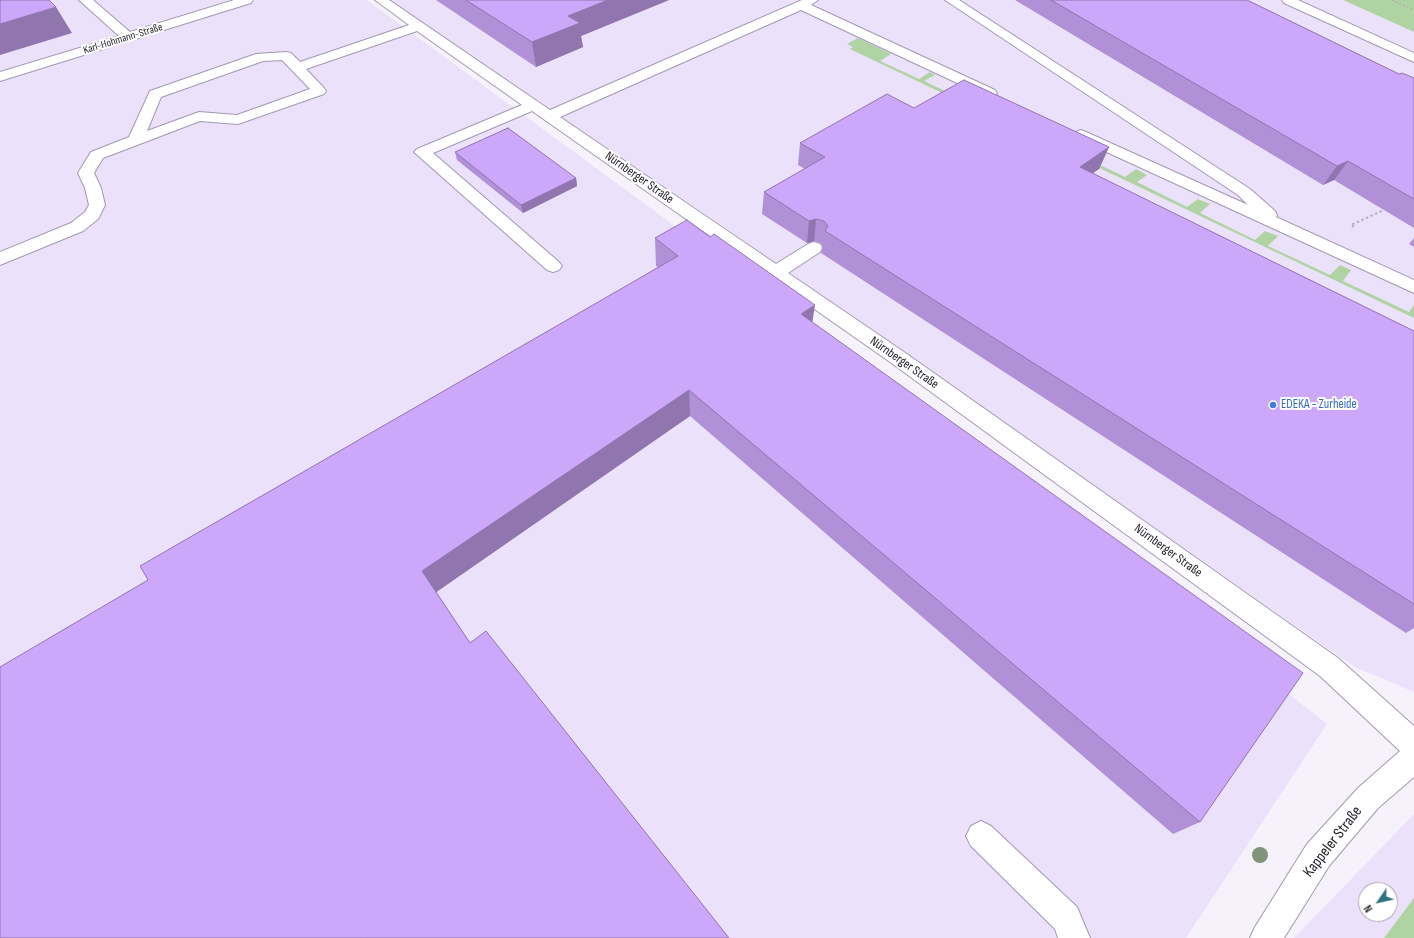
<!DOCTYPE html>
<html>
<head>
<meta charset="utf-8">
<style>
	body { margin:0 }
	#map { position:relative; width:1414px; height:938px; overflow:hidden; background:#f6f2fc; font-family:"Sofia Sans Condensed",sans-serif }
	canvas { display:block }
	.north { position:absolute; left:1358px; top:882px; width:40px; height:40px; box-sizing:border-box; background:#fff; border:1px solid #a6a5a8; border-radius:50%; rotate:236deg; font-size:11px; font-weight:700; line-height:16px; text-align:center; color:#211d26 }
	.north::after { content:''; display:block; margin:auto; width:14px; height:18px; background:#2d7380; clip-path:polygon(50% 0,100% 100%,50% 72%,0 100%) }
</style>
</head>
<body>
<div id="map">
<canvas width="1414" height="938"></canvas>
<div class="north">N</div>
</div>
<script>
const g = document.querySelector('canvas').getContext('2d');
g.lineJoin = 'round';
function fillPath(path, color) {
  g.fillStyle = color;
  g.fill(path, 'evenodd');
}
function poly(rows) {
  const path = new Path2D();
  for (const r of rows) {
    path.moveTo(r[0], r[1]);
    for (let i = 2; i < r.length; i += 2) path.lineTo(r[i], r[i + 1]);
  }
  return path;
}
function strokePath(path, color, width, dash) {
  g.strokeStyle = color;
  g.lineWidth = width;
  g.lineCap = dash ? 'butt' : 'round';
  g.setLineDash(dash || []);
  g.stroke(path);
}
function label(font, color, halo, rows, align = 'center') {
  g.font = font + ' "Sofia Sans Condensed",sans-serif';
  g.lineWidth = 4;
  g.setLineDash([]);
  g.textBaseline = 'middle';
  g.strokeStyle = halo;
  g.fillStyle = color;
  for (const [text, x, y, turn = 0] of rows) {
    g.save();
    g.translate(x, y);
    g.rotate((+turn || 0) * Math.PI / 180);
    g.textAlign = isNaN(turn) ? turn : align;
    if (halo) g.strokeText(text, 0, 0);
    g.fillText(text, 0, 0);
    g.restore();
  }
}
const built = poly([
	[0,0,229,0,0,72],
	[256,0,367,0,964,438,1327,724,1186,938,0,938,0,81],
	[387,0,1343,0,1414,32,1414,692,1353,666,710,217],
	[1414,814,1414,938,1294,938],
	[1366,890,1390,890,1390,914,1366,914]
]);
const green = poly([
	[1343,0,1414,0,1414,32],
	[858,38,891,54,880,61,919,79,930,72,935,75,924,81,1125,177,1136,169,1147,175,1137,182,1187,207,1198,199,1210,204,1200,213,1255,240,1265,231,1278,236,1268,246,1330,275,1340,265,1351,270,1343,281,1409,312,1414,305,1414,318,850,49,853,47,847,44],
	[1414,898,1414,938,1384,938]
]);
const pathFar1 = poly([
	[1392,0,1414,10]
]);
const path = poly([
	[1354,227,1351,225,1384,210]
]);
const minor = poly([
	[79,0,93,0,130,32,234,0,253,0,251,3,0,81,0,72,119,36,79,0],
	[375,0,389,0,550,110,802,0,818,0,811,5,995,90,997,93,995,96,990,97,985,96,801,10,560,117,776,264,808,244,814,242,820,244,823,248,820,252,788,273,904,352,1338,658,1414,726,1414,777,1378,808,1329,866,1284,938,1250,938,1255,927,1307,844,1358,788,1400,751,1320,676,890,362,532,111,433,153,559,262,562,266,559,270,553,272,547,270,414,152,417,149,522,105,417,31,306,69,324,88,326,91,324,94,238,124,200,121,103,158,94,173,101,188,105,205,98,219,83,231,0,265,0,252,71,223,85,212,89,205,85,188,78,173,91,152,129,137,150,91,256,54,286,52,291,53,300,62,409,25,375,0],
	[282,60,310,89,237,115,199,112,147,131,161,97,263,61,282,60],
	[945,0,959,0,1250,189,1275,211,1277,215,1276,217,1414,280,1414,293,1076,138,1073,135,1076,132,1081,130,1086,132,1248,205,1238,195,945,0],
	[1282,0,1298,0,1414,53,1414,62,1284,3,1282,0],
	[981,821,991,826,1077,907,1090,938,1058,938,1055,929,971,846,966,836,971,826,981,821]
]);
const trees = [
	[1260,855]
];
const wall = poly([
	[436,0,669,0,581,36,583,47,536,67],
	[1015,0,1247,0,1399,74,1414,78,1414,228,1334,180,1323,185],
	[914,108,1109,147,1099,169,1092,173,1414,331,1414,628,1406,633,821,253,822,245,820,243,814,241,807,243,762,214,764,192,805,169,798,165,800,143],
	[455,152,576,178,577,186,523,213,457,160],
	[710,237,812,323,1200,822,1173,834,690,416,436,592,470,643,729,938,148,580,658,267,656,266,655,238],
	[1414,238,1414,247,1409,244]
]);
const shadedWall = poly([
	[608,0,669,0,581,36,583,47,536,67,532,42,568,16],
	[56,7,72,33,0,55,0,24],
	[1109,147,1099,169,1070,189,1080,167],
	[1348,161,1334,180,1323,185,1337,166],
	[576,178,577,186,523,213,521,205],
	[816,219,814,241,807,243,809,221],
	[815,305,811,331,801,314],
	[689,390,690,416,435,593,422,571]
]);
const building = poly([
	[0,0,49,0,56,7,0,24,0,0],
	[466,0,608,0,568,16,580,23,532,42,466,0],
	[1051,0,1247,0,1399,74,1402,73,1414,78,1414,199,1348,161,1337,166,1051,0],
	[964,80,1109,147,1080,167,1414,331,1414,604,825,231,828,226,824,221,816,219,809,221,764,192,825,157,800,143,887,94,914,108,964,80],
	[508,128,576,178,521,205,455,152,508,128],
	[687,220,710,237,714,234,815,305,801,314,1303,673,1200,822,689,390,422,571,470,643,486,631,729,938,0,938,0,667,148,580,140,566,678,256,655,238,687,220]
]);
const markers = [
	[1273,405,4,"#3f7fe0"]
];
const farStreetnames = [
	["Karl-Hohmann-Straße",123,39,-17]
];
const streetNames = [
	["Nürnberger Straße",639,178,35],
	["Nürnberger Straße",904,363,35],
	["Nürnberger Straße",1168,551,36]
];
const shopNames = [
	["EDEKA - Zurheide",1281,405]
];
const nearStreetnames = [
	["Kappeler Straße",1333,842,-52]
];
fillPath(built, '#ece1fb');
fillPath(green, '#afd3a2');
strokePath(minor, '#a298b0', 2);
strokePath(pathFar1, '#b3afb8', 1.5, [2, 2]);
strokePath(path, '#b3afb8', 2, [2.5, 2.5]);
fillPath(minor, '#fff');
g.fillStyle = '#81937b';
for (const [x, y] of trees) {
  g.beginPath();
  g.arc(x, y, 8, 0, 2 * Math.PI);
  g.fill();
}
fillPath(wall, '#b090d6');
fillPath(shadedWall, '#9075ae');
fillPath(building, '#cda7f9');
strokePath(building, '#9075ae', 1);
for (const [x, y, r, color] of markers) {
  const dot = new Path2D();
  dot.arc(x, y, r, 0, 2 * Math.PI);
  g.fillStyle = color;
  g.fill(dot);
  strokePath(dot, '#fff', 1.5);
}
label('11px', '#211d26', '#fff', farStreetnames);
label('13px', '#211d26', '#fff', streetNames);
label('13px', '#366cbe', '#fff', shopNames, 'left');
label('16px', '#211d26', '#fff', nearStreetnames);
</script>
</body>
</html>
